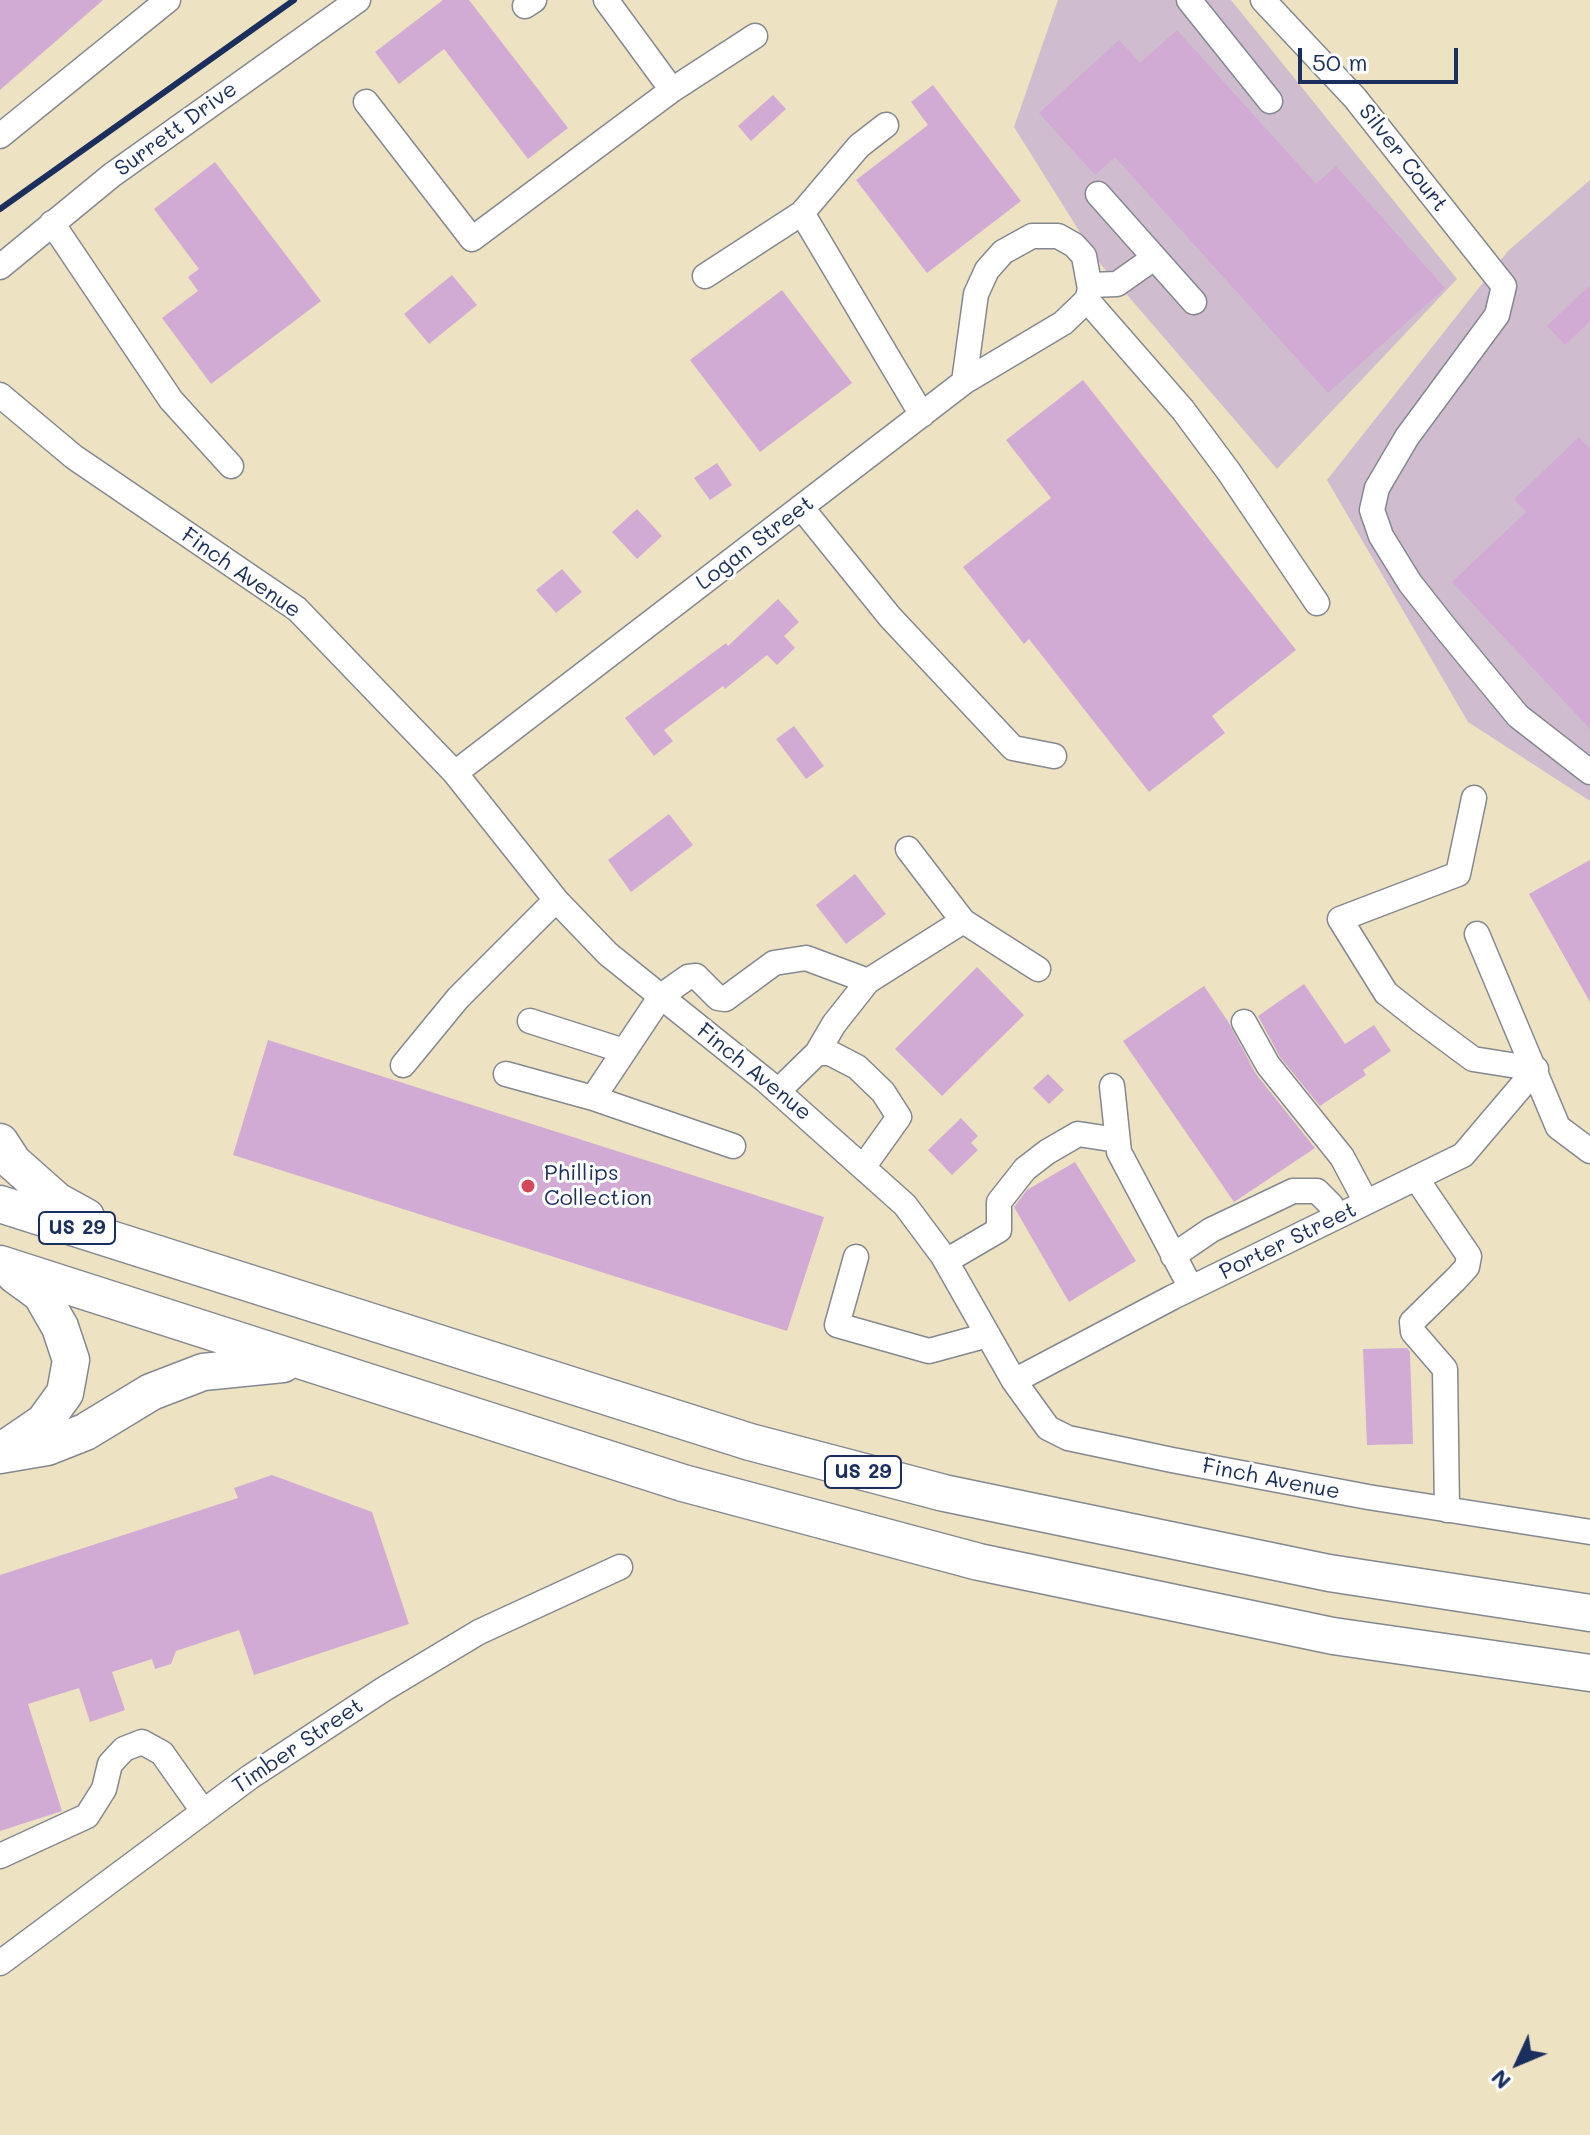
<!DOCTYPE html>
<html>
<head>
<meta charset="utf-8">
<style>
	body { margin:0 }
	#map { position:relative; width:1590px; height:2135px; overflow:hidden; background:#ede2c2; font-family:Mali,sans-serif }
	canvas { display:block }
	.north { position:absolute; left:1478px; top:2023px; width:80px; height:80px; -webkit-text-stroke:6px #fff; paint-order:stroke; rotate:226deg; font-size:22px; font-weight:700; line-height:32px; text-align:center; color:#1b2f5e }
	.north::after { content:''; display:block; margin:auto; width:28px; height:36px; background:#1b2f5e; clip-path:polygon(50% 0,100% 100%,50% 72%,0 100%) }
	.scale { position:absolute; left:1298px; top:48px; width:160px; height:36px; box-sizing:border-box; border:4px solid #1b2f5e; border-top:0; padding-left:10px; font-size:24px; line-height:28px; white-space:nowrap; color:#1b2f5e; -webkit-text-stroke:6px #fff; paint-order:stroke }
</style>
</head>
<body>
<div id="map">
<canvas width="1590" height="2135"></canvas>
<div class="north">N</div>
<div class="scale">50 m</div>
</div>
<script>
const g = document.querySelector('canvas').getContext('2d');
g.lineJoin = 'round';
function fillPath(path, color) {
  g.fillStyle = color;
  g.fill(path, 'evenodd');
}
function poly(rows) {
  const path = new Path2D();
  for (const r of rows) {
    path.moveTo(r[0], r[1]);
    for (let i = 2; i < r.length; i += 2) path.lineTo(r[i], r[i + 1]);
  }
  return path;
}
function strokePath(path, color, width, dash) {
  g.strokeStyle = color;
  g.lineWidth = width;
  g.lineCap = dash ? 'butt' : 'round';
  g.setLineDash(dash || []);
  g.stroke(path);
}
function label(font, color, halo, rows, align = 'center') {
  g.font = font + ' Mali,sans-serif';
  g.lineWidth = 6;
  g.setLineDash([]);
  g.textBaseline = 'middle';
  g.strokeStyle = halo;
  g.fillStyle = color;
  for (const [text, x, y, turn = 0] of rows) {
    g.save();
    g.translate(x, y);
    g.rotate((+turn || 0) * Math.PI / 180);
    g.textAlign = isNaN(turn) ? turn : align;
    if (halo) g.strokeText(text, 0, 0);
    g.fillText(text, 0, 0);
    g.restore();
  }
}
const industrial = poly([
	[1058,0,1231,0,1457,279,1277,469,1098,261,1014,127],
	[1590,180,1590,801,1468,722,1327,480,1508,251]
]);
const building = poly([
	[0,0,103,0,0,90],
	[443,0,469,0,568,128,528,159,444,49,399,84,375,52],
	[1177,30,1316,184,1336,166,1445,288,1328,393,1115,157,1095,175,1039,113,1119,40,1140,63],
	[933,85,1021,201,927,273,856,180,928,125,911,102],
	[773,95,786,109,751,141,738,126],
	[215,162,321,301,211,384,162,318,198,291,188,277,199,269,154,209],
	[452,275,477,305,429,344,404,314],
	[1590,285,1590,321,1565,345,1547,326],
	[782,290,852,383,760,452,690,360],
	[1083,380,1296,650,1212,716,1225,733,1149,792,1029,639,1024,644,963,567,1051,498,1006,440],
	[1579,437,1590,448,1590,729,1452,582,1526,512,1514,499],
	[717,463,732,485,710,500,694,478],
	[637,509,662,536,637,559,612,532],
	[562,569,582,592,556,613,536,590],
	[778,599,799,622,784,636,795,648,777,665,767,655,725,689,723,686,664,730,673,741,654,756,625,718,726,643,728,646],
	[794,726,824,766,806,779,776,739],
	[669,814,693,845,631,892,608,860],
	[1590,860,1590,1002,1529,894],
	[855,874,886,914,846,944,816,905],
	[977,967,1024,1015,942,1096,895,1049],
	[1304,984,1345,1044,1374,1025,1391,1051,1363,1070,1366,1075,1320,1106,1280,1057,1258,1016],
	[1204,986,1229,1023,1256,1074,1315,1148,1234,1202,1123,1041],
	[268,1040,824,1217,787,1331,233,1155],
	[1048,1074,1064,1090,1049,1104,1033,1088],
	[961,1118,978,1136,971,1143,978,1150,952,1175,928,1150],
	[1075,1162,1136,1261,1069,1302,1014,1207,1027,1190],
	[1407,1348,1410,1352,1413,1444,1367,1445,1363,1349],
	[272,1475,372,1512,409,1624,254,1675,239,1630,176,1651,171,1664,155,1669,152,1659,112,1672,125,1710,90,1722,79,1688,28,1704,62,1811,0,1831,0,1575,238,1498,234,1488]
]);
const minor = poly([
	[1189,0,1270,101],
	[1263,0,1355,98,1504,286,1497,315,1407,437,1377,488,1372,510,1381,536,1410,583,1447,630,1518,716,1590,772],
	[525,6,534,0],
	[672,90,755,36],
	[366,102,472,239,672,90,606,0],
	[0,136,168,0],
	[1098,194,1194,302],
	[802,213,859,146,886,125],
	[52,223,171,400,231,466],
	[0,267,112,175,358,0],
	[705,276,802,213,922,415],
	[1090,285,1117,284,1154,258],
	[1087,300,1183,410,1229,472,1317,603],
	[0,395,74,457,297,609,455,773,556,900,608,954,765,1080,905,1205,943,1256,1014,1381,1048,1428,1068,1438,1172,1460,1368,1497,1590,1532],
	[801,507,890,617,1013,748,1054,756],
	[455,773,964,382,1063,323,1087,300,1090,289,1084,256,1074,245,1058,236,1032,236,1003,252,987,270,976,294,964,382],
	[1474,798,1458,874,1340,919,1386,993,1419,1019,1473,1059,1536,1069],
	[963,921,1038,969],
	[1477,934,1558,1127,1590,1151],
	[530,1021,624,1051],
	[1244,1022,1268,1065,1342,1157,1366,1202],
	[817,1053,834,1024,868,981,963,921,908,849],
	[403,1065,458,998,556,900],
	[506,1074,593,1098],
	[1112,1086,1119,1152,1191,1288],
	[778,1091,817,1053,830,1053,857,1067,883,1092,899,1117,864,1166],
	[733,1146,593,1098,661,996,688,977,696,976,718,998,725,999,774,963,806,958,868,981],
	[1416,1178,1469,1256,1467,1267,1456,1279,1412,1322,1413,1332,1445,1369,1447,1510],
	[1173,1256,1211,1230,1293,1191,1317,1191,1331,1205,1336,1217],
	[856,1257,837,1325,929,1351,988,1335],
	[946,1261,999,1230,999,1202,1025,1169,1047,1152,1078,1134,1117,1140],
	[1014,1381,1173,1297,1463,1155,1536,1069],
	[0,1856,87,1816,104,1789,110,1764,124,1749,142,1742,162,1753,203,1811],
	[0,1963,250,1777,384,1689,479,1632,620,1567]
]);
const highway = poly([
	[0,1142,13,1162,57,1201,86,1217],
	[0,1204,750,1442,944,1493,1329,1573,1590,1613],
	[0,1264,683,1483,979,1562,1333,1636,1590,1673],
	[6,1448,44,1422,65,1393,71,1360,60,1327,41,1294,15,1275],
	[0,1455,47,1447,85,1432,151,1392,203,1372,283,1364]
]);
const rail = poly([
	[0,209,294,0]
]);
const markers = [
	[528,1186,8,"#d1495b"]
];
const shields = [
	[77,1228,76],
	[863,1472,76]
];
const shieldNames = [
	["US 29",77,1228],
	["US 29",863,1472]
];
const streetNames = [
	["Surrett Drive",176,129,-36],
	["Silver Court",1403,158,52],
	["Logan Street",755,543,-37],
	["Finch Avenue",241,573,35],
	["Finch Avenue",754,1072,39],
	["Porter Street",1288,1241,-26],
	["Finch Avenue",1271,1479,11],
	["Timber Street",298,1746,-34]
];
const poiNames = [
	["Phillips",544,1173],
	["Collection",544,1198]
];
fillPath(industrial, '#cfbdcf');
fillPath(building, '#d2abd5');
strokePath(minor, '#848890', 27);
strokePath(highway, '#848890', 39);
strokePath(minor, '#fff', 24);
strokePath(highway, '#fff', 36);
strokePath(rail, '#1b2f5e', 6);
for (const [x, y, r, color] of markers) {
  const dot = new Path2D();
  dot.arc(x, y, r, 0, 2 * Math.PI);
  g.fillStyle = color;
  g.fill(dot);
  strokePath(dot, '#fff', 3);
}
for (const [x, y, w] of shields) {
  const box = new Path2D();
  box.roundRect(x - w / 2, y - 16, w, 32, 6);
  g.fillStyle = '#fff';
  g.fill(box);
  strokePath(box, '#1b2f5e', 2);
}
label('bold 20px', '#1b2f5e', null, shieldNames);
label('22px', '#1b2f5e', '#fff', streetNames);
label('22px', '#1b2f5e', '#fff', poiNames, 'left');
</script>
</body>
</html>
